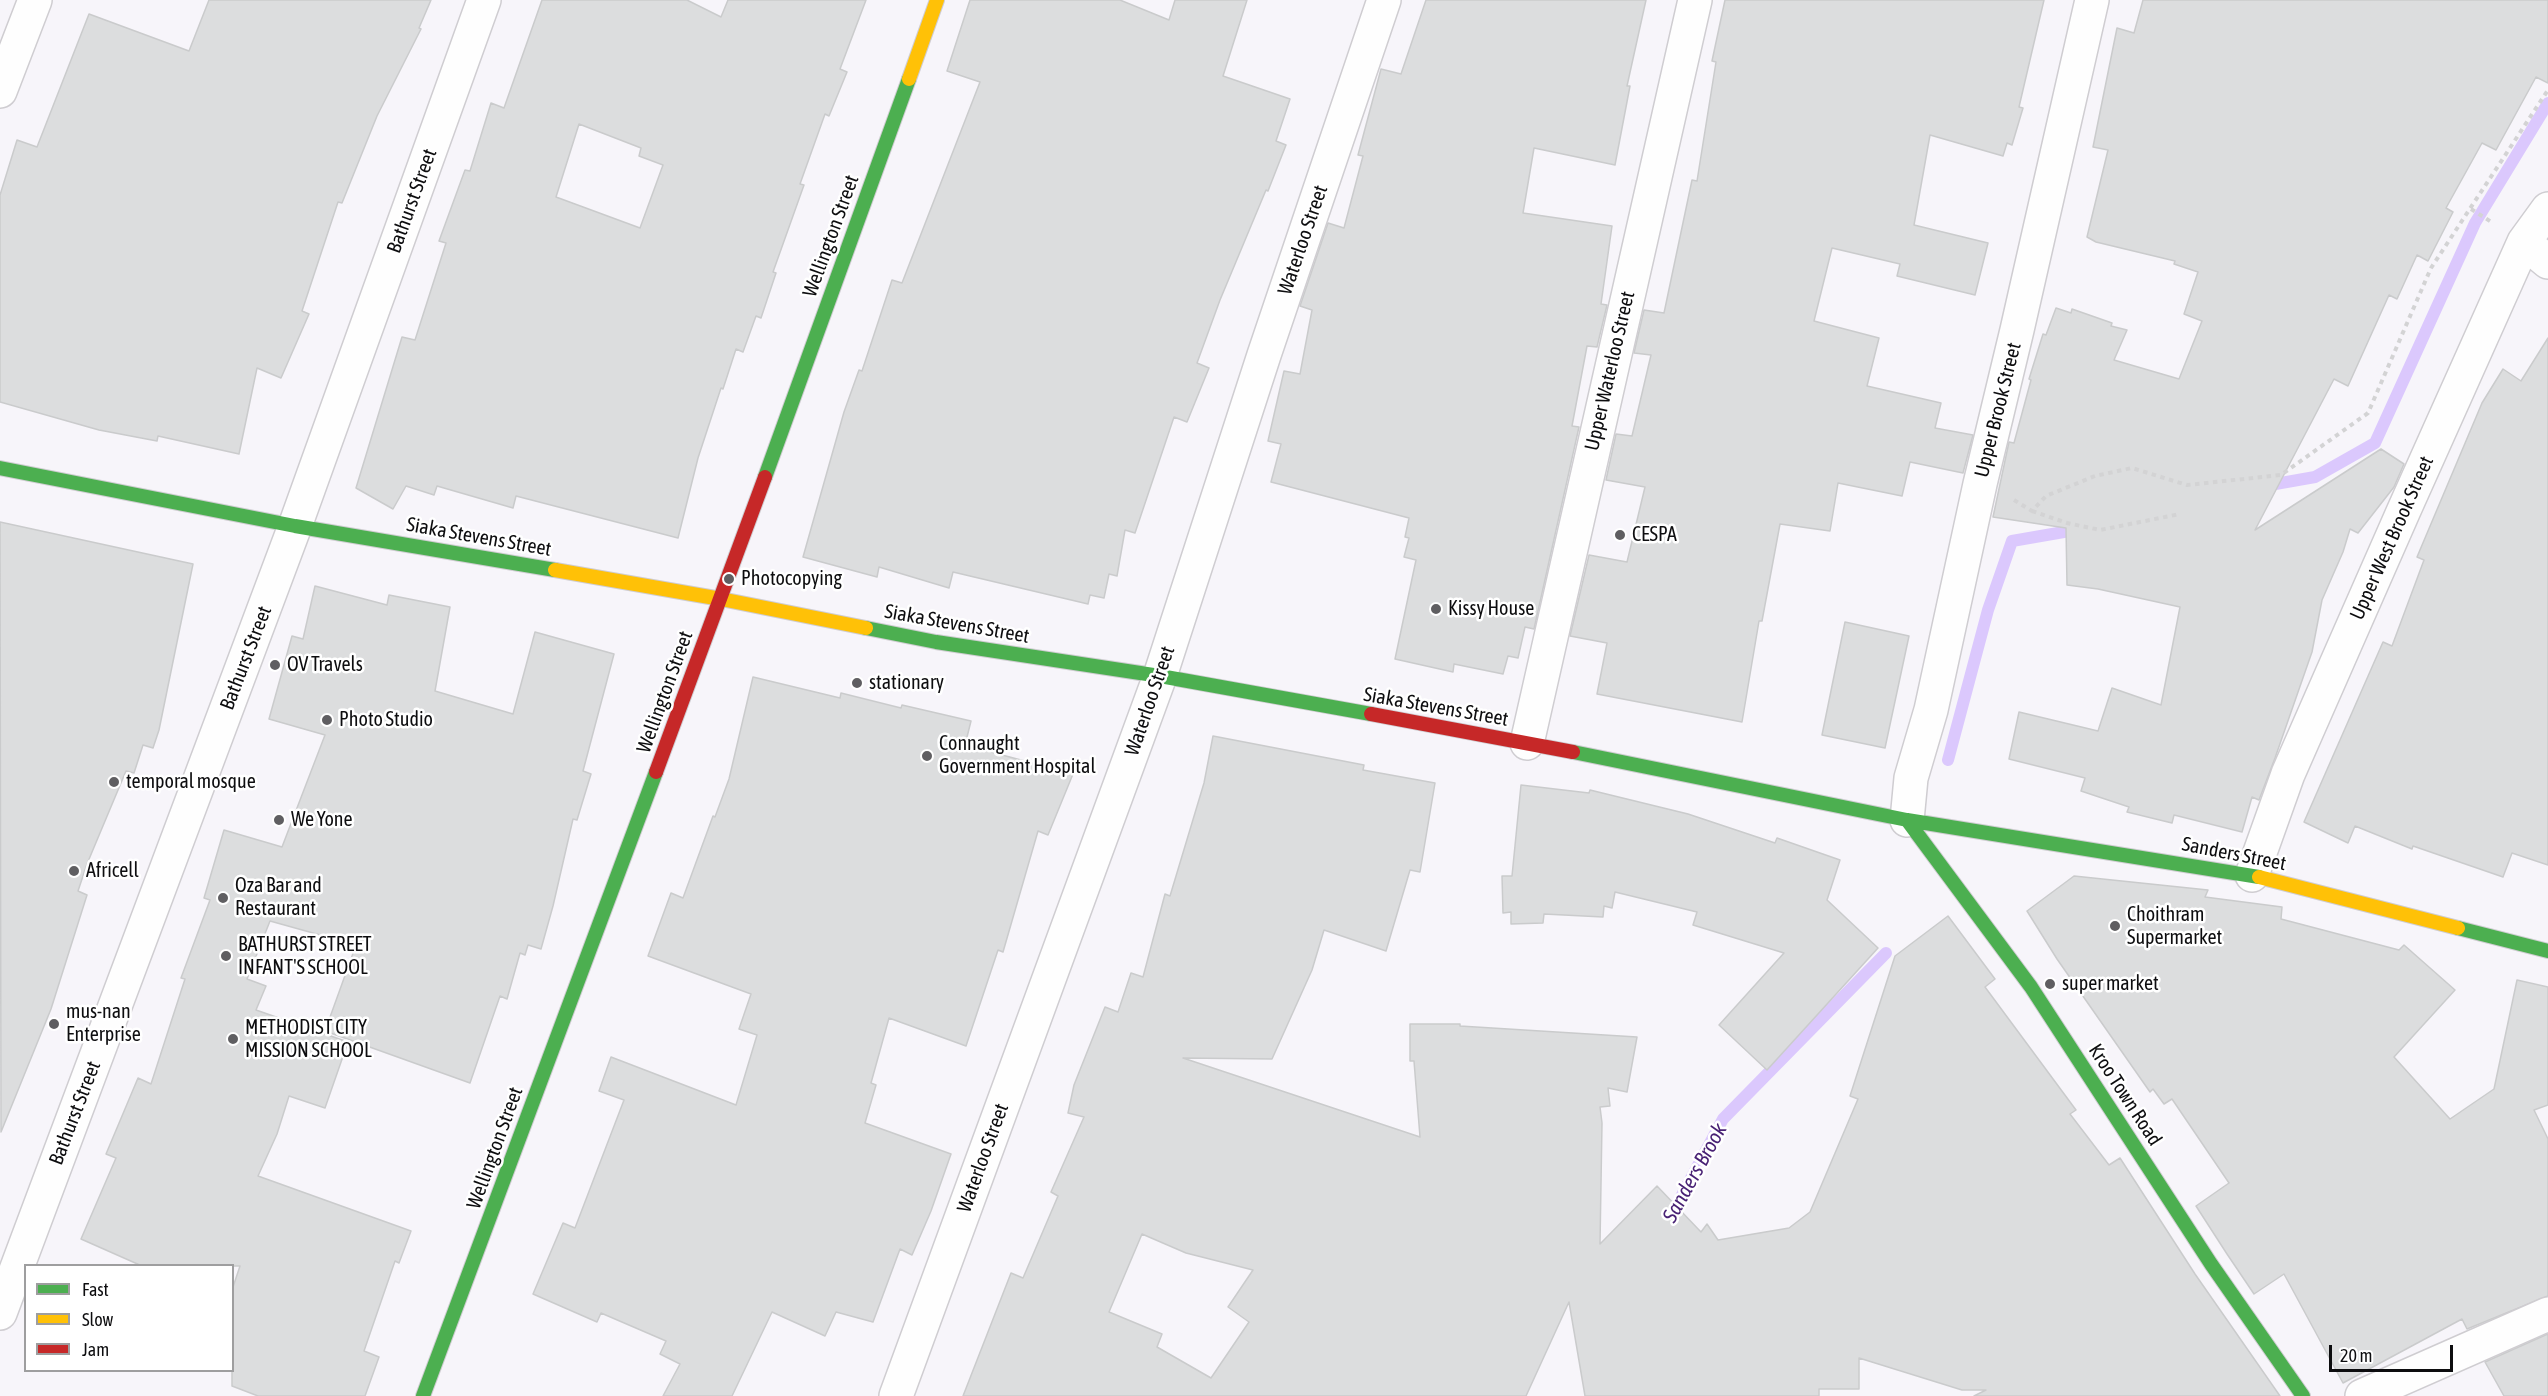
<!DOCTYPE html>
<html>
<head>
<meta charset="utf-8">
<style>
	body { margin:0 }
	#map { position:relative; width:2548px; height:1396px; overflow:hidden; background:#f7f5fa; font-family:"Asap Condensed",sans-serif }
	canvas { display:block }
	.legend { position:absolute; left:24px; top:1264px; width:210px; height:108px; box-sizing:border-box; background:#fff; border:2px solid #9e9e9f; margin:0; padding:8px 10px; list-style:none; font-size:18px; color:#0d0d0f }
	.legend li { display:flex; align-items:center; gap:12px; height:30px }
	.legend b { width:30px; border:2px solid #9e9e9f }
	.scale { position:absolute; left:2329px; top:1345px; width:124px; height:27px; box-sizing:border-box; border:3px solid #0d0d0f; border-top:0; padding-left:8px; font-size:18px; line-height:21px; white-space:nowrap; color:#0d0d0f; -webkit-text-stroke:4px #fff; paint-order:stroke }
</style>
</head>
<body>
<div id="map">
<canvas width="2548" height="1396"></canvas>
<ul class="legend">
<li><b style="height:8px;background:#4caf50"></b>Fast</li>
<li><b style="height:8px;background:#ffc107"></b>Slow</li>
<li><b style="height:8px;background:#c62828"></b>Jam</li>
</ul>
<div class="scale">20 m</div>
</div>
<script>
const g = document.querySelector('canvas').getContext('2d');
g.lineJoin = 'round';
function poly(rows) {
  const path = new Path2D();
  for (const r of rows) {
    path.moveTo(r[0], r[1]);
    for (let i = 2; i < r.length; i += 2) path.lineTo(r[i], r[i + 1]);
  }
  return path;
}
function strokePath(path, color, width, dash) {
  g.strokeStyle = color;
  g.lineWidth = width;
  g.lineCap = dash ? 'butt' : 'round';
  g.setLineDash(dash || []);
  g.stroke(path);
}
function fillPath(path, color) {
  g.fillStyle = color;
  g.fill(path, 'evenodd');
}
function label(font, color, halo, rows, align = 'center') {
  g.font = font + ' "Asap Condensed",sans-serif';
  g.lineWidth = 5;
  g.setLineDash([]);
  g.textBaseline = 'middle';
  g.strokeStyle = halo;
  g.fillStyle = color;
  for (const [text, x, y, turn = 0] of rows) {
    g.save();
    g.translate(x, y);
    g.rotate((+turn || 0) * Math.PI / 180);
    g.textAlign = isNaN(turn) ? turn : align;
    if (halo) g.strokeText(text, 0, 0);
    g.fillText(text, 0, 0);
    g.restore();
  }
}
const stream = poly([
	[2264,486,2315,477,2375,443,2475,223,2548,103],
	[1948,760,1988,610,2012,541,2081,529],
	[1669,1219,1723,1119,1886,953]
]);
const building = poly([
	[209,0,431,0,419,28,421,29,377,116,342,203,338,202,302,311,309,314,281,378,257,368,239,454,158,436,157,441,99,430,0,402,0,195,17,140,37,147,89,14,189,51,209,0],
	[542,0,687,0,721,17,728,0,866,0,840,69,847,72,829,116,825,114,800,184,804,185,773,272,776,273,761,318,756,316,743,352,736,349,723,389,721,388,698,458,678,538,516,496,513,508,437,486,434,495,406,486,393,509,356,488,402,337,415,340,446,243,439,241,465,170,470,171,491,103,504,108,542,0],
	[579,124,641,148,639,156,663,165,640,228,556,197,579,124],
	[970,0,1120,0,1169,20,1175,0,1247,0,1223,76,1290,99,1276,141,1286,145,1268,191,1266,190,1220,300,1197,363,1209,368,1187,422,1174,417,1135,533,1125,530,1117,576,1109,574,1104,598,1090,595,1088,604,953,572,949,588,879,567,877,577,803,557,844,412,859,370,862,371,892,280,902,283,980,82,947,71,970,0],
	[1426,0,1646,0,1627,86,1630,86,1615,165,1534,148,1523,213,1612,226,1601,304,1607,305,1597,347,1587,346,1572,426,1579,427,1534,629,1525,627,1518,658,1508,656,1503,674,1454,664,1453,672,1395,659,1416,560,1404,557,1409,538,1405,537,1409,518,1271,482,1281,444,1268,441,1284,371,1300,374,1312,310,1300,306,1328,223,1344,228,1363,156,1358,155,1381,69,1401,74,1426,0],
	[1725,0,2044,0,2019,107,2023,108,2012,145,2007,143,2003,156,1930,135,1914,225,1988,243,1975,295,1897,276,1900,264,1832,248,1814,321,1879,338,1867,386,1941,403,1935,428,1973,435,1963,473,1910,462,1902,496,1838,483,1830,531,1780,524,1762,621,1759,621,1742,722,1597,694,1607,643,1570,636,1589,555,1627,562,1645,487,1606,480,1616,434,1632,436,1651,355,1634,353,1644,310,1664,313,1692,180,1697,181,1716,62,1712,61,1725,0],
	[2143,0,2548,0,2548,83,2536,77,2496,150,2482,143,2446,208,2453,212,2428,261,2417,255,2397,299,2389,295,2348,386,2334,379,2255,530,2381,449,2404,464,2394,487,2358,533,2350,529,2343,552,2322,600,2312,652,2275,758,2259,800,2252,797,2242,832,2174,815,2172,823,2127,812,2129,807,2081,791,2085,778,2009,759,2019,712,2098,731,2112,688,2161,705,2180,607,2098,589,2067,585,2066,528,1993,517,2009,442,2014,443,2031,380,2029,379,2043,334,2046,335,2056,308,2071,313,2072,309,2112,323,2111,326,2127,330,2114,360,2179,379,2202,321,2184,314,2198,272,2174,264,2175,261,2096,242,2087,237,2108,150,2093,147,2117,28,2134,33,2143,0],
	[2548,338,2548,865,2512,853,2503,877,2413,846,2412,849,2355,826,2348,843,2304,822,2383,642,2392,646,2424,560,2417,557,2482,403,2503,369,2521,381,2548,338],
	[0,522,193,564,159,730,153,748,143,745,134,773,126,771,87,864,78,891,87,895,51,1009,1,1132,0,522],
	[315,586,387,605,389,595,450,607,435,691,513,714,535,632,614,654,583,771,591,774,577,820,573,819,553,906,541,949,528,945,525,955,520,953,507,999,500,996,470,1083,325,1031,356,945,270,921,247,979,266,986,256,1010,348,1042,325,1108,289,1096,277,1134,258,1176,411,1231,399,1263,395,1261,364,1351,379,1357,365,1396,258,1396,232,1386,232,1290,240,1266,142,1266,81,1239,116,1158,106,1154,138,1078,151,1084,185,979,181,978,210,900,204,898,224,830,282,847,325,735,269,719,292,636,303,639,315,586],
	[1845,622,1909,636,1885,748,1822,735,1845,622],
	[753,677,840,698,841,693,901,708,902,705,971,721,965,745,1073,774,1048,835,1038,831,1003,952,998,950,966,1046,889,1018,871,1083,876,1085,865,1123,951,1154,931,1211,912,1255,900,1249,873,1322,836,1312,825,1336,772,1312,732,1396,663,1396,680,1364,660,1354,666,1341,601,1313,597,1322,533,1294,563,1223,575,1228,624,1100,599,1091,611,1057,736,1105,757,1035,739,1029,751,994,648,956,671,893,683,898,713,816,715,817,729,779,753,677],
	[1213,736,1364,765,1363,770,1435,783,1420,872,1410,870,1386,951,1324,930,1312,970,1272,1059,1183,1058,1420,1137,1414,1061,1410,1061,1410,1024,1460,1024,1460,1026,1637,1037,1627,1092,1608,1088,1610,1106,1600,1107,1602,1123,1600,1244,1657,1186,1701,1232,1707,1224,1718,1240,1789,1228,1810,1212,1858,1099,1850,1096,1895,956,1948,916,1995,979,1985,987,2076,1110,2070,1114,2109,1165,2120,1158,2195,1274,2280,1396,1974,1396,1986,1390,1962,1390,1859,1358,1859,1389,1819,1389,1819,1396,1585,1396,1569,1302,1526,1396,963,1396,1011,1273,1023,1278,1058,1196,1051,1192,1084,1117,1068,1113,1074,1085,1105,1007,1118,1012,1131,973,1143,977,1165,894,1170,896,1204,783,1213,736],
	[1142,1234,1186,1253,1253,1270,1228,1307,1249,1322,1211,1378,1157,1347,1162,1334,1109,1312,1142,1234],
	[1521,785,1589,793,1590,790,1688,814,1775,843,1777,838,1840,860,1827,900,1878,948,1767,1070,1719,1025,1784,953,1693,925,1697,912,1615,892,1612,908,1604,906,1603,917,1544,914,1543,923,1511,924,1511,912,1503,913,1502,876,1512,876,1521,785],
	[2074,876,2208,890,2205,897,2282,907,2281,919,2399,950,2404,945,2455,990,2394,1057,2450,1119,2494,1089,2517,980,2548,987,2548,1105,2534,1110,2548,1139,2548,1296,2467,1329,2462,1319,2343,1383,2284,1274,2254,1294,2227,1254,2196,1206,2229,1183,2172,1099,2164,1104,2153,1089,2150,1092,2057,959,2027,911,2074,876],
	[2548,1334,2548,1396,2504,1396,2485,1362,2548,1334]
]);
const path = poly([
	[2471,209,2493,223],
	[2014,500,2032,511,2046,496,2095,476,2132,468,2187,485,2281,475,2368,413,2431,268,2548,90],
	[2032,511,2067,523,2100,530,2180,514]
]);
const street = poly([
	[0,91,35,0],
	[2524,242,2548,262],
	[1527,743,1695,0],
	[1907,820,1911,778,1931,710,1980,484,2017,330,2092,0],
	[2252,875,2288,774,2404,510,2524,242,2548,209],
	[0,1313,295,526,484,0],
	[896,1396,1160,676,1264,355,1384,0],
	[2362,1396,2548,1314]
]);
const fast = poly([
	[0,468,295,526,555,570],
	[765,477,909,79],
	[866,628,936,642,1160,676,1371,714],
	[1573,752,1907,820,2259,877],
	[1907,820,2031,987,2211,1264,2303,1396],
	[2458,928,2548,951],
	[423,1396,656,772]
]);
const slow = poly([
	[909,79,937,0],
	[555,570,721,599,866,628],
	[2259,877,2458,928]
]);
const jam = poly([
	[1371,714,1573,752],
	[656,772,765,477]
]);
const markers = [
	[1620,535,6,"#5f5e61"],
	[729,579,6,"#5f5e61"],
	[1436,609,6,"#5f5e61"],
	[275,665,6,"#5f5e61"],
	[857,683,6,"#5f5e61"],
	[327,720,6,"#5f5e61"],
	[927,756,6,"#5f5e61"],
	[114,782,6,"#5f5e61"],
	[279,820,6,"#5f5e61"],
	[74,871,6,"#5f5e61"],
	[223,898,6,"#5f5e61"],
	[2115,926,6,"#5f5e61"],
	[226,956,6,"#5f5e61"],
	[2050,984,6,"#5f5e61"],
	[54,1024,6,"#5f5e61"],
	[233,1039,6,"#5f5e61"]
];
const streetNames = [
	["Bathurst Street",412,201,-70],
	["Wellington Street",831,236,-70],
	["Waterloo Street",1303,240,-71],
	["Upper Waterloo Street",1610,371,-77],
	["Upper Brook Street",1998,410,-76],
	["Siaka Stevens Street",479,537,10],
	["Upper West Brook Street",2392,538,-66],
	["Siaka Stevens Street",957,624,10],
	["Bathurst Street",246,658,-69],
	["Wellington Street",665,692,-70],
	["Waterloo Street",1150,701,-71],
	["Siaka Stevens Street",1436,707,10],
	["Sanders Street",2234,854,11],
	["Kroo Town Road",2125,1095,57],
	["Bathurst Street",75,1113,-69],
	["Wellington Street",495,1148,-70],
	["Waterloo Street",983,1158,-70]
];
const poiNames = [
	["CESPA",1632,535],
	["Photocopying",741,579],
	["Kissy House",1448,609],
	["OV Travels",287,665],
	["stationary",869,683],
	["Photo Studio",339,720],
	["Connaught",939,744],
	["Government Hospital",939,767],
	["temporal mosque",126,782],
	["We Yone",291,820],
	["Africell",86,871],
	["Oza Bar and",235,886],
	["Restaurant",235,909],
	["Choithram",2127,915],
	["Supermarket",2127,938],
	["BATHURST STREET",238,945],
	["INFANT'S SCHOOL",238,968],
	["super market",2062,984],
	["mus-nan",66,1012],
	["Enterprise",66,1035],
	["METHODIST CITY",245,1028],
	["MISSION SCHOOL",245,1051]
];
const waterNames = [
	["Sanders Brook",1695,1173,-61]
];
strokePath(stream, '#dbc8fd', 12);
fillPath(building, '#dcddde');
strokePath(building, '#cacbcc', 1.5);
strokePath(street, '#cfcdd1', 36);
strokePath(fast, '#cfcdd1', 16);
strokePath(slow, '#cfcdd1', 16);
strokePath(jam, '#cfcdd1', 16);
strokePath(path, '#d3d3d4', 4, [4.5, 4.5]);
strokePath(street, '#fefefe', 33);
strokePath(fast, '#4caf50', 14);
strokePath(slow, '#ffc107', 14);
strokePath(jam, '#c62828', 14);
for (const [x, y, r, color] of markers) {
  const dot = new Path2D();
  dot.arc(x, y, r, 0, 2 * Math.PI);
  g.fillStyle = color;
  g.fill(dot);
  strokePath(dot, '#fff', 2);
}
label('20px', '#0d0d0f', '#fff', streetNames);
label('20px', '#0d0d0f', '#fff', poiNames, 'left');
label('italic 21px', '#492275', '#fff', waterNames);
</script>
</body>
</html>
